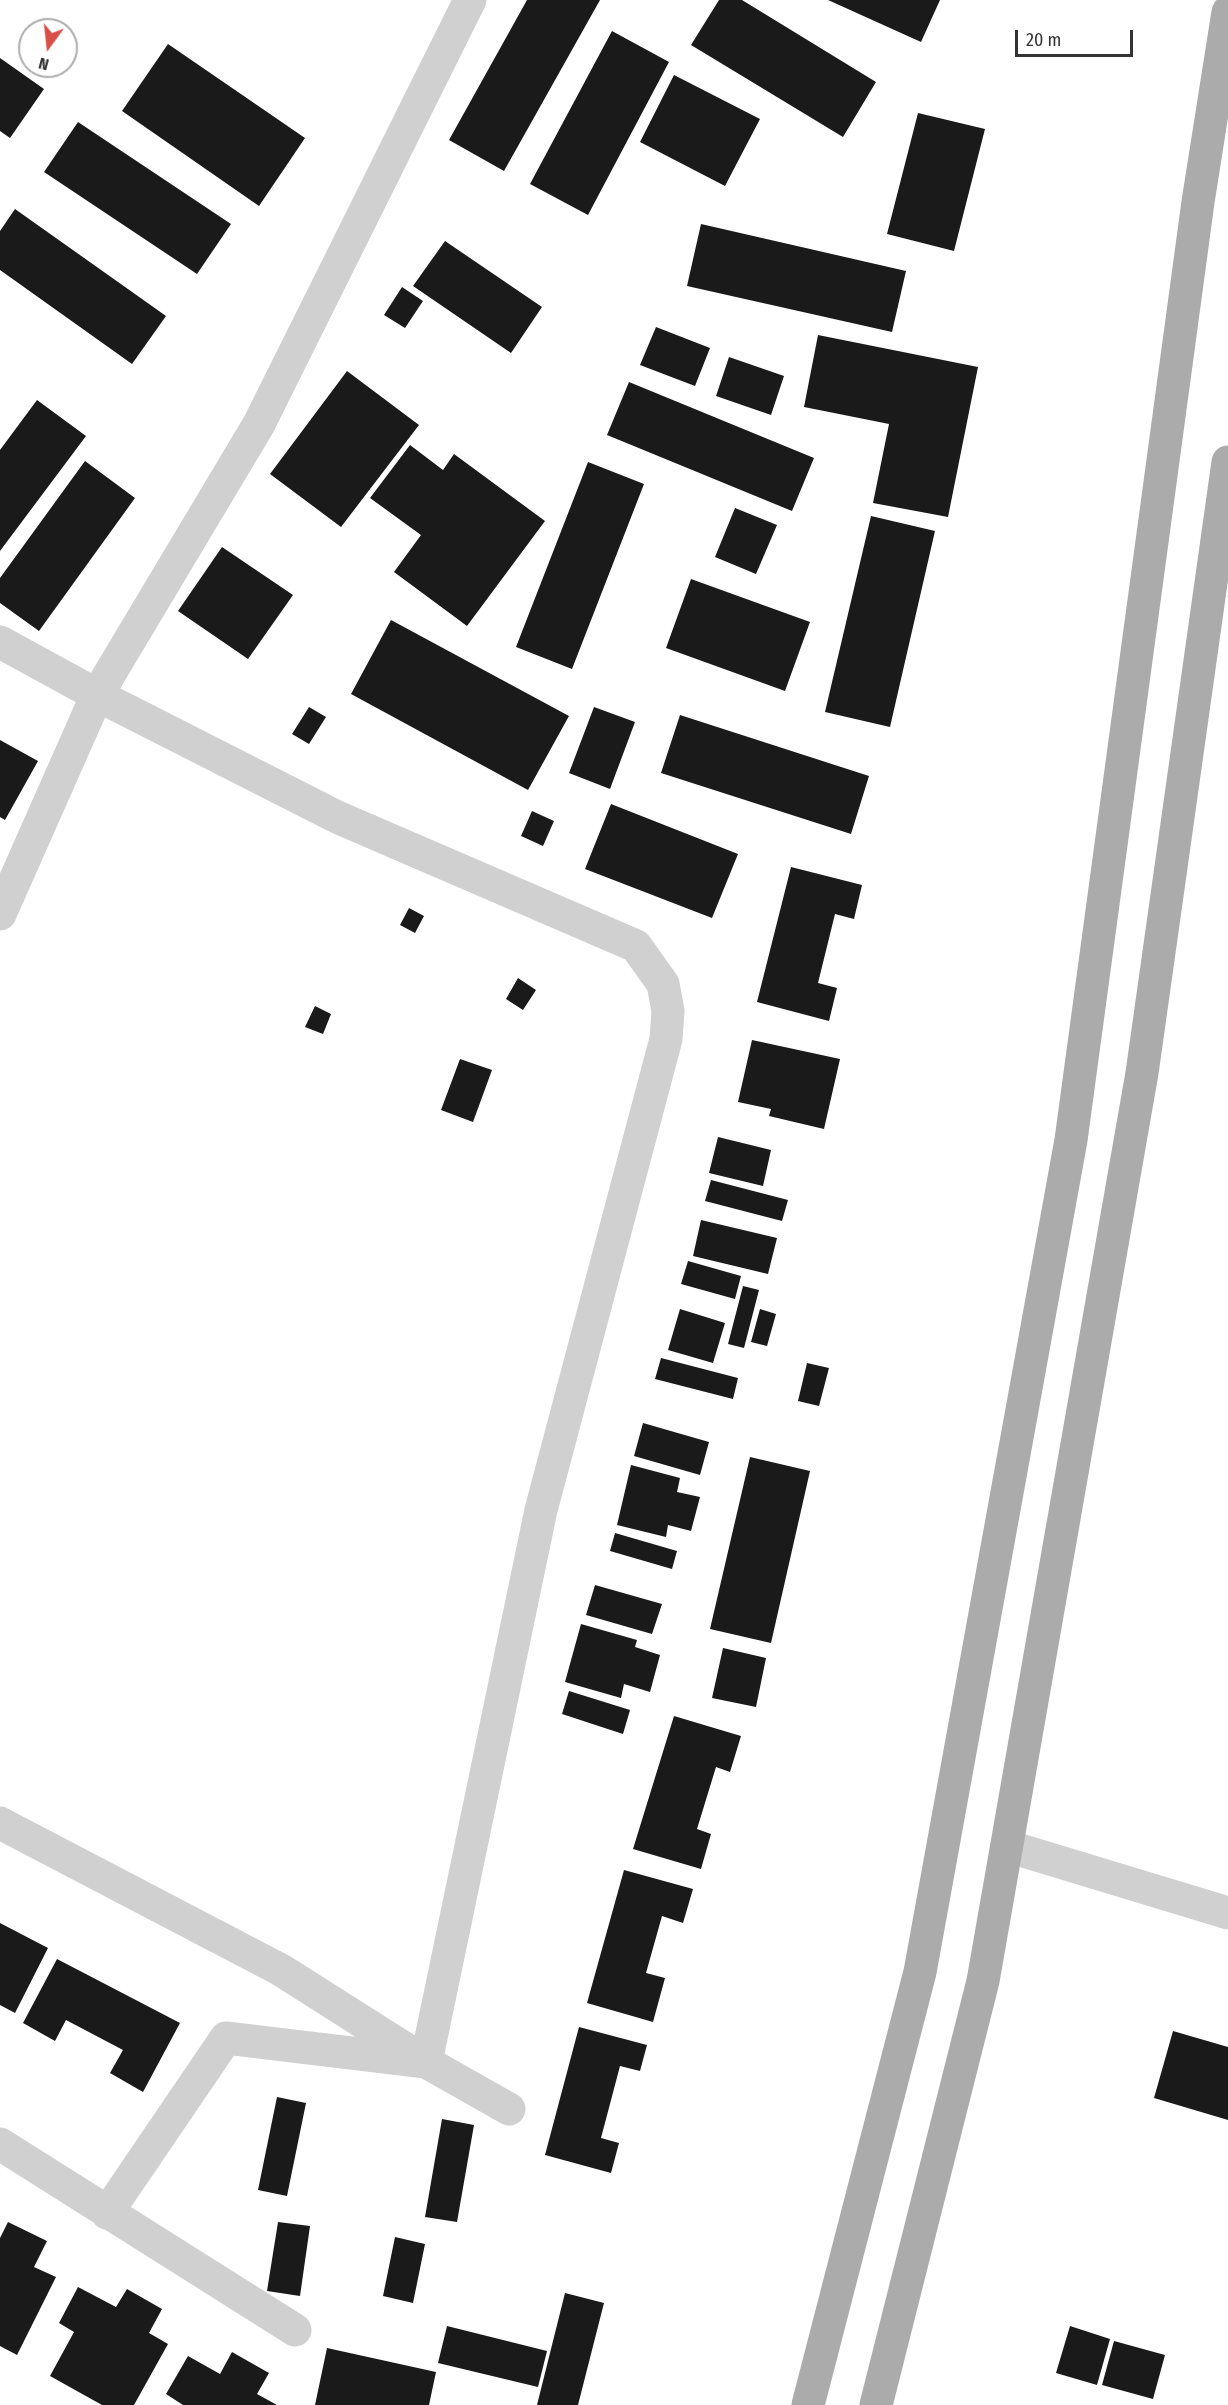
<!DOCTYPE html>
<html>
<head>
<meta charset="utf-8">
<style>
	body { margin:0 }
	#map { position:relative; width:1228px; height:2405px; overflow:hidden; background:#fff; font-family:"Fira Sans Condensed",sans-serif }
	canvas { display:block }
	.north { position:absolute; left:18px; top:18px; width:60px; height:60px; box-sizing:border-box; background:#fff; border:2px solid #adadad; border-radius:50%; rotate:195deg; font-size:16px; font-weight:700; line-height:24px; text-align:center; color:#333 }
	.north::after { content:''; display:block; margin:auto; width:21px; height:27px; background:#d74f47; clip-path:polygon(50% 0,100% 100%,50% 72%,0 100%) }
	.scale { position:absolute; left:1015px; top:30px; width:118px; height:27px; box-sizing:border-box; border:3px solid #333; border-top:0; padding-left:8px; font-size:18px; line-height:21px; white-space:nowrap; color:#333; -webkit-text-stroke:4px #fff; paint-order:stroke }
</style>
</head>
<body>
<div id="map">
<canvas width="1228" height="2405"></canvas>
<div class="north">N</div>
<div class="scale">20 m</div>
</div>
<script>
const g = document.querySelector('canvas').getContext('2d');
g.lineJoin = 'round';
function fillPath(path, color) {
  g.fillStyle = color;
  g.fill(path, 'evenodd');
}
function poly(rows) {
  const path = new Path2D();
  for (const r of rows) {
    path.moveTo(r[0], r[1]);
    for (let i = 2; i < r.length; i += 2) path.lineTo(r[i], r[i + 1]);
  }
  return path;
}
function strokePath(path, color, width, dash) {
  g.strokeStyle = color;
  g.lineWidth = width;
  g.lineCap = dash ? 'butt' : 'round';
  g.setLineDash(dash || []);
  g.stroke(path);
}
const building = poly([
	[527,0,600,0,504,171,449,140],
	[719,0,742,0,876,82,843,137,691,45],
	[828,0,940,0,921,42],
	[612,31,669,62,588,215,530,184],
	[168,44,305,138,259,206,122,111],
	[0,58,44,89,10,138,0,131],
	[674,75,760,119,725,186,640,142],
	[918,113,985,129,954,251,887,234],
	[78,122,231,224,197,274,44,172],
	[15,209,166,316,132,364,0,270,0,231],
	[701,224,906,271,892,332,687,286],
	[445,241,542,307,511,353,413,286],
	[402,287,423,301,405,328,384,315],
	[656,327,710,348,695,386,640,365],
	[818,335,978,367,948,517,873,503,889,424,804,407],
	[729,357,784,376,771,415,716,396],
	[347,371,419,425,341,527,270,474],
	[629,382,814,458,792,511,607,435],
	[37,400,86,436,0,551,0,450],
	[410,445,443,470,454,454,545,521,467,626,394,572,421,535,370,498],
	[85,461,135,498,39,631,0,603,0,578],
	[588,462,644,484,572,669,516,647],
	[735,508,777,525,756,574,715,557],
	[871,516,935,531,890,727,825,712],
	[222,547,293,595,248,659,178,611],
	[691,579,810,622,785,691,666,648],
	[391,620,569,716,528,790,351,694],
	[309,707,326,717,309,744,292,734],
	[594,707,635,722,610,789,569,773],
	[680,715,869,776,851,834,661,773],
	[0,740,38,761,5,820,0,817],
	[611,804,738,854,712,918,585,869],
	[532,811,554,821,543,846,521,836],
	[791,867,862,885,854,919,835,914,818,983,837,988,829,1021,757,1002],
	[409,908,424,916,415,933,400,925],
	[518,978,536,990,523,1010,506,999],
	[315,1006,331,1014,323,1034,305,1027],
	[752,1040,840,1059,824,1129,769,1116,771,1109,738,1102],
	[460,1059,492,1070,473,1122,441,1110],
	[718,1137,771,1150,763,1186,709,1173],
	[711,1180,788,1200,782,1221,705,1201],
	[701,1220,777,1238,768,1274,693,1256],
	[688,1261,741,1276,735,1299,681,1284],
	[743,1286,759,1290,744,1348,728,1344],
	[680,1309,725,1323,713,1363,668,1350],
	[760,1309,776,1314,767,1346,751,1342],
	[661,1358,738,1378,733,1399,655,1379],
	[807,1363,829,1368,819,1406,798,1401],
	[643,1423,709,1442,700,1475,634,1456],
	[750,1457,810,1471,771,1643,710,1629],
	[631,1465,680,1478,677,1492,700,1497,691,1531,668,1525,666,1537,617,1525],
	[615,1533,677,1551,672,1569,610,1551],
	[595,1585,662,1604,652,1634,586,1615],
	[581,1624,637,1640,635,1647,660,1655,650,1692,624,1684,621,1698,565,1682],
	[723,1648,766,1658,756,1707,712,1698],
	[569,1691,630,1710,623,1734,562,1714],
	[674,1716,741,1736,730,1772,716,1767,697,1829,711,1834,701,1869,633,1849],
	[624,1870,693,1889,683,1923,662,1916,646,1973,665,1978,653,2022,587,2003],
	[0,1923,48,1948,15,2013,0,2005],
	[57,1959,180,2023,143,2092,110,2073,123,2050,66,2020,55,2041,23,2023],
	[579,2027,647,2045,640,2071,620,2066,601,2138,619,2143,611,2173,545,2155],
	[1173,2031,1228,2047,1228,2120,1154,2098],
	[277,2097,306,2103,287,2196,258,2190],
	[442,2119,474,2125,457,2222,425,2217],
	[8,2222,47,2241,34,2267,56,2277,17,2355,0,2346,0,2238],
	[278,2222,310,2226,300,2296,267,2291],
	[395,2237,425,2244,413,2303,383,2296],
	[78,2287,116,2307,127,2289,162,2309,149,2333,168,2344,134,2405,102,2405,50,2376,74,2332,59,2323],
	[565,2293,604,2303,578,2405,537,2405],
	[447,2326,547,2351,538,2387,438,2363],
	[1070,2326,1110,2339,1097,2385,1056,2373],
	[1114,2341,1165,2355,1153,2399,1102,2385],
	[327,2348,436,2372,429,2405,315,2405],
	[232,2352,269,2373,257,2394,277,2405,183,2405,166,2394,188,2356,220,2374]
]);
const minor = poly([
	[0,642,97,695,337,817,636,946,663,984,668,1011,666,1039,541,1510,426,2062,226,2038,107,2213],
	[0,914,97,695,259,424,470,0],
	[0,1823,281,1970,426,2062,509,2109],
	[1007,1846,1228,1913],
	[0,2144,295,2330]
]);
const major = poly([
	[808,2405,920,1972,1071,1140,1198,202,1228,12],
	[876,2405,983,1981,1142,1073,1228,462]
]);
fillPath(building, '#1a1a1a');
strokePath(minor, '#d0d0d0', 33);
strokePath(major, '#ababab', 33);
</script>
</body>
</html>
